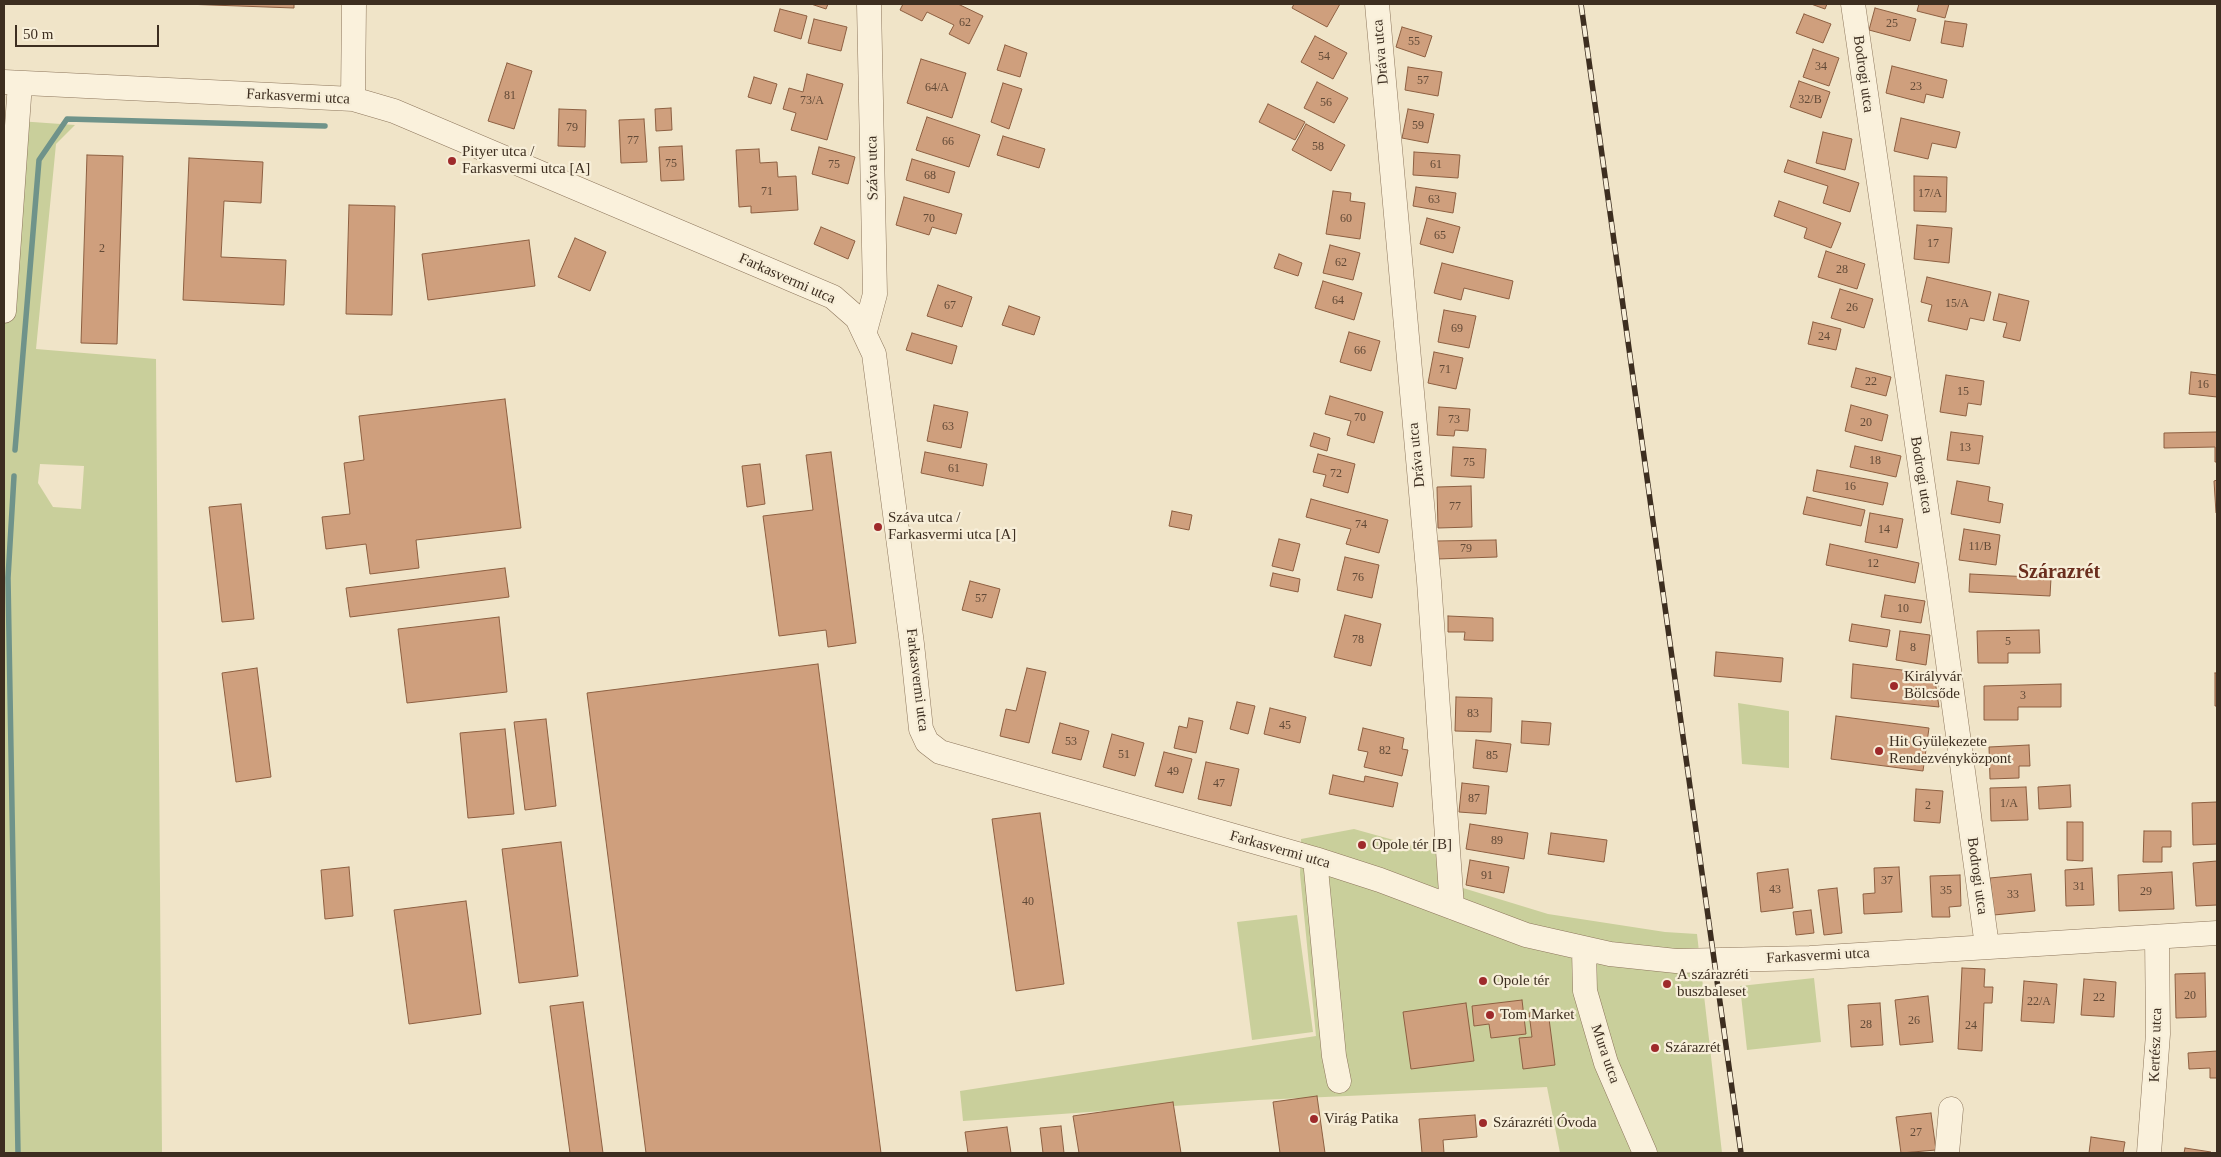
<!DOCTYPE html>
<html>
<head>
<meta charset="utf-8">
<style>
	body { margin:0 }
	#map { position:relative; width:2221px; height:1157px; overflow:hidden; background:#f0e4c8; font-family:"Times New Roman",serif }
	canvas { display:block }
	.frame { position:absolute; inset:0; border:5px solid #3d2e20; pointer-events:none }
	.scale { position:absolute; left:15px; top:25px; width:144px; height:22px; box-sizing:border-box; border:2px solid #3d2e20; border-top:0; padding-left:6px; font-size:15px; line-height:18px; white-space:nowrap; color:#3d2e20; -webkit-text-stroke:4px #f7eed8; paint-order:stroke }
</style>
</head>
<body>
<div id="map">
<canvas width="2221" height="1157"></canvas>
<div class="frame"></div>
<div class="scale">50 m</div>
</div>
<script>
const g = document.querySelector('canvas').getContext('2d');
g.lineJoin = 'round';
function fillPath(path, color) {
  g.fillStyle = color;
  g.fill(path, 'evenodd');
}
function poly(rows) {
  const path = new Path2D();
  for (const r of rows) {
    path.moveTo(r[0], r[1]);
    for (let i = 2; i < r.length; i += 2) path.lineTo(r[i], r[i + 1]);
  }
  return path;
}
function strokePath(path, color, width, dash) {
  g.strokeStyle = color;
  g.lineWidth = width;
  g.lineCap = dash ? 'butt' : 'round';
  g.setLineDash(dash || []);
  g.stroke(path);
}
function label(font, color, halo, rows, align = 'center') {
  g.font = font + ' "Times New Roman",serif';
  g.lineWidth = 4.5;
  g.setLineDash([]);
  g.textBaseline = 'middle';
  g.strokeStyle = halo;
  g.fillStyle = color;
  for (const [text, x, y, turn = 0] of rows) {
    g.save();
    g.translate(x, y);
    g.rotate((+turn || 0) * Math.PI / 180);
    g.textAlign = isNaN(turn) ? turn : align;
    if (halo) g.strokeText(text, 0, 0);
    g.fillText(text, 0, 0);
    g.restore();
  }
}
const green = poly([
	[4,120,75,125,56,144,36,349,156,359,162,1153,4,1153],
	[40,464,84,466,81,509,53,507,38,483],
	[1738,703,1789,711,1789,768,1742,764],
	[1354,829,1433,851,1463,888,1548,914,1665,932,1697,934,1722,1153,1560,1153,1547,1087,1258,1100,963,1121,960,1091,1316,1036,1300,874,1301,839],
	[1297,915,1313,1032,1252,1040,1237,922],
	[1814,978,1821,1042,1747,1050,1740,986]
]);
const stream = poly([
	[15,450,39,160,67,119,325,126],
	[14,476,8,578,18,1153]
]);
const building = poly([
	[184,4,294,4,294,8,184,4],
	[811,4,828,4,826,9,811,4],
	[903,4,958,4,983,16,969,44,949,34,954,25,927,12,922,21,900,10,903,4],
	[1294,4,1340,4,1327,27,1292,8,1294,4],
	[1811,4,1827,4,1825,9,1811,4],
	[1919,4,1949,4,1945,18,1917,11,1919,4],
	[1875,8,1916,19,1910,41,1869,30,1875,8],
	[780,9,807,16,801,39,774,31,780,9],
	[1804,14,1831,24,1823,43,1796,33,1804,14],
	[814,19,847,27,841,51,808,43,814,19],
	[1945,21,1967,24,1963,47,1941,43,1945,21],
	[1402,27,1432,36,1425,57,1396,47,1402,27],
	[1315,36,1347,53,1333,79,1301,62,1315,36],
	[1005,45,1027,53,1020,77,997,70,1005,45],
	[1813,49,1839,58,1829,86,1803,77,1813,49],
	[921,59,966,73,952,118,907,103,921,59],
	[507,63,532,71,514,129,488,121,507,63],
	[1892,66,1947,80,1943,98,1926,94,1924,103,1886,93,1892,66],
	[1408,67,1442,72,1438,96,1405,90,1408,67],
	[807,74,843,84,827,140,791,130,796,113,783,109,789,88,803,92,807,74],
	[754,77,777,84,771,104,748,97,754,77],
	[1799,81,1830,92,1821,118,1790,107,1799,81],
	[1317,82,1348,98,1334,123,1304,108,1317,82],
	[1003,83,1022,89,1009,129,991,122,1003,83],
	[1268,104,1305,122,1295,140,1259,122,1268,104],
	[671,108,672,130,656,131,655,109,671,108],
	[559,109,586,110,585,147,558,146,559,109],
	[1408,109,1434,114,1428,143,1402,138,1408,109],
	[927,117,980,135,969,167,916,150,927,117],
	[1901,118,1960,132,1956,148,1932,143,1928,159,1894,151,1901,118],
	[644,119,647,162,621,163,619,120,644,119],
	[1306,124,1345,145,1331,171,1292,150,1306,124],
	[1823,132,1852,139,1845,170,1816,163,1823,132],
	[1003,136,1045,149,1039,168,997,155,1003,136],
	[682,146,684,180,661,181,659,147,682,146],
	[819,147,855,157,848,184,812,174,819,147],
	[759,149,760,163,777,162,778,177,796,176,798,210,751,213,751,206,739,207,736,150,759,149],
	[1414,152,1460,155,1458,178,1413,175,1414,152],
	[87,155,123,156,117,344,81,343,87,155],
	[189,158,263,162,261,203,224,201,221,257,286,260,284,305,183,300,189,158],
	[912,159,955,172,949,193,906,180,912,159],
	[1788,160,1859,183,1850,212,1823,203,1828,186,1784,172,1788,160],
	[1914,176,1947,177,1946,212,1914,211,1914,176],
	[1416,187,1456,193,1453,213,1413,206,1416,187],
	[1333,191,1351,193,1350,201,1365,203,1360,239,1326,234,1333,191],
	[904,197,962,214,956,234,932,227,929,235,896,225,904,197],
	[1779,201,1841,223,1831,248,1804,238,1807,228,1774,216,1779,201],
	[349,205,395,206,392,315,346,314,349,205],
	[1427,218,1460,227,1453,253,1420,244,1427,218],
	[1917,225,1952,228,1949,263,1914,259,1917,225],
	[821,227,855,241,848,259,814,244,821,227],
	[575,238,606,252,590,291,558,277,575,238],
	[529,240,535,286,428,300,422,254,529,240],
	[1330,245,1360,253,1353,280,1323,273,1330,245],
	[1826,251,1865,264,1857,289,1818,277,1826,251],
	[1279,254,1302,263,1298,276,1274,268,1279,254],
	[1442,263,1513,281,1509,299,1464,288,1461,300,1434,293,1442,263],
	[1927,277,1991,292,1984,321,1970,318,1967,330,1928,321,1932,305,1921,302,1927,277],
	[1323,281,1362,293,1354,320,1315,308,1323,281],
	[938,285,972,297,962,327,927,316,938,285],
	[1840,289,1873,299,1864,328,1831,318,1840,289],
	[1999,294,2029,301,2020,341,2003,337,2007,323,1993,320,1999,294],
	[1009,306,1040,317,1034,335,1002,325,1009,306],
	[1444,310,1476,316,1469,348,1438,342,1444,310],
	[1813,322,1841,329,1836,350,1808,344,1813,322],
	[1349,332,1380,341,1371,371,1340,362,1349,332],
	[912,333,957,346,952,364,906,350,912,333],
	[1434,352,1463,358,1456,389,1428,383,1434,352],
	[1856,368,1891,377,1886,396,1851,387,1856,368],
	[2191,372,2217,375,2217,397,2189,394,2191,372],
	[1946,375,1984,381,1981,405,1968,403,1966,416,1940,412,1946,375],
	[1330,396,1383,412,1374,443,1347,435,1351,421,1325,414,1330,396],
	[505,399,521,528,416,540,419,568,370,574,366,544,326,549,322,517,350,514,344,463,364,460,359,416,505,399],
	[934,405,968,412,961,448,927,441,934,405],
	[1851,405,1888,415,1882,441,1845,431,1851,405],
	[1439,407,1470,409,1468,431,1455,430,1454,436,1437,435,1439,407],
	[1951,432,1983,436,1979,464,1947,460,1951,432],
	[2217,432,2217,462,2215,462,2215,447,2164,448,2164,433,2217,432],
	[1314,433,1330,438,1327,451,1310,446,1314,433],
	[1855,446,1901,456,1896,477,1850,467,1855,446],
	[1453,447,1486,449,1484,478,1451,476,1453,447],
	[831,452,856,643,828,647,826,630,779,636,763,516,813,510,806,455,831,452],
	[925,452,987,464,983,486,921,473,925,452],
	[1318,454,1355,464,1348,493,1323,486,1326,475,1313,472,1318,454],
	[760,464,765,504,747,507,742,466,760,464],
	[1817,470,1888,483,1883,505,1813,491,1817,470],
	[2217,480,2217,513,2216,513,2214,481,2217,480],
	[1957,481,1990,487,1988,501,2003,504,2000,523,1951,514,1957,481],
	[1471,486,1472,527,1438,528,1437,487,1471,486],
	[1807,497,1865,510,1861,526,1803,514,1807,497],
	[1311,499,1388,520,1379,553,1346,544,1351,529,1306,517,1311,499],
	[241,504,254,619,222,622,209,507,241,504],
	[1172,511,1192,515,1189,530,1169,526,1172,511],
	[1870,513,1903,519,1897,548,1865,542,1870,513],
	[1964,529,2000,535,1996,565,1959,560,1964,529],
	[1279,539,1300,544,1293,571,1272,566,1279,539],
	[1496,540,1497,557,1437,559,1436,541,1496,540],
	[1830,544,1919,563,1915,583,1826,565,1830,544],
	[1345,557,1379,565,1372,598,1337,590,1345,557],
	[505,568,509,597,350,617,346,588,505,568],
	[1273,573,1300,579,1298,592,1270,586,1273,573],
	[1970,574,2051,578,2050,596,1969,592,1970,574],
	[970,581,1000,589,992,618,962,610,970,581],
	[1885,595,1925,601,1921,623,1881,617,1885,595],
	[1345,615,1381,624,1371,666,1334,657,1345,615],
	[1448,616,1493,618,1493,641,1464,640,1465,632,1448,632,1448,616],
	[499,617,507,692,407,703,398,629,499,617],
	[1852,624,1890,630,1887,647,1849,641,1852,624],
	[2039,630,2040,653,2008,653,2008,663,1978,663,1977,631,2039,630],
	[1900,631,1930,635,1926,665,1896,660,1900,631],
	[1716,652,1783,658,1781,682,1714,676,1716,652],
	[818,664,881,1153,646,1153,587,693,818,664],
	[1853,664,1934,674,1939,707,1851,698,1853,664],
	[257,668,271,777,236,782,222,673,257,668],
	[1027,668,1046,672,1029,743,1000,736,1006,709,1016,711,1027,668],
	[2215,673,2217,673,2217,706,2215,706,2215,673],
	[2061,684,2061,707,2018,707,2018,720,1984,720,1984,686,2061,684],
	[1456,697,1492,698,1491,732,1455,731,1456,697],
	[1237,702,1255,706,1248,734,1230,729,1237,702],
	[1270,708,1306,717,1300,743,1264,734,1270,708],
	[1836,716,1929,728,1923,771,1831,759,1836,716],
	[1189,718,1203,721,1196,753,1174,748,1179,726,1187,728,1189,718],
	[546,719,556,806,525,810,514,722,546,719],
	[1522,721,1551,723,1549,745,1521,743,1522,721],
	[1060,723,1089,731,1081,760,1052,753,1060,723],
	[1363,728,1404,738,1402,749,1408,750,1402,776,1364,767,1368,752,1358,750,1363,728],
	[505,729,514,814,468,818,460,733,505,729],
	[1112,734,1144,743,1135,776,1103,767,1112,734],
	[1476,740,1511,744,1507,772,1473,768,1476,740],
	[2029,745,2030,766,2019,766,2019,778,1990,779,1989,747,2029,745],
	[1164,752,1192,759,1183,793,1155,786,1164,752],
	[1206,762,1239,769,1231,806,1198,799,1206,762],
	[1333,775,1364,782,1365,776,1398,783,1393,807,1329,794,1333,775],
	[1462,783,1489,786,1486,814,1459,812,1462,783],
	[2070,785,2071,807,2039,809,2038,787,2070,785],
	[2026,787,2028,820,1991,821,1990,788,2026,787],
	[1916,789,1943,791,1940,823,1914,821,1916,789],
	[2217,802,2217,844,2193,845,2192,803,2217,802],
	[1040,813,1064,984,1016,991,992,819,1040,813],
	[2067,822,2083,822,2083,861,2067,860,2067,822],
	[1470,824,1528,833,1524,859,1466,849,1470,824],
	[2144,831,2171,831,2171,847,2162,847,2162,862,2143,862,2144,831],
	[1551,833,1607,840,1604,862,1548,854,1551,833],
	[561,842,578,976,519,983,502,849,561,842],
	[1470,860,1509,867,1504,893,1466,885,1470,860],
	[2217,861,2217,905,2196,906,2193,863,2217,861],
	[349,867,353,916,325,919,321,870,349,867],
	[1899,867,1902,912,1864,914,1863,894,1875,893,1874,868,1899,867],
	[2092,868,2094,905,2066,906,2065,870,2092,868],
	[1788,869,1793,908,1761,912,1757,873,1788,869],
	[2172,872,2174,909,2119,911,2118,875,2172,872],
	[2031,874,2035,911,1994,915,1990,878,2031,874],
	[1960,875,1961,906,1949,907,1950,917,1932,917,1930,876,1960,875],
	[1837,888,1842,933,1824,935,1818,890,1837,888],
	[466,901,481,1014,409,1024,394,910,466,901],
	[1811,910,1814,933,1796,935,1793,912,1811,910],
	[1962,968,1985,969,1984,987,1993,987,1992,1003,1984,1003,1982,1051,1958,1049,1962,968],
	[2205,973,2206,1017,2176,1018,2175,974,2205,973],
	[2084,979,2116,982,2114,1017,2081,1015,2084,979],
	[2024,981,2057,984,2054,1023,2021,1021,2024,981],
	[1928,996,1933,1042,1900,1045,1895,1000,1928,996],
	[1522,1000,1526,1034,1491,1038,1489,1024,1474,1026,1472,1006,1522,1000],
	[583,1002,603,1153,570,1153,550,1006,583,1002],
	[1466,1003,1474,1061,1411,1069,1403,1012,1466,1003],
	[1880,1003,1883,1045,1851,1047,1848,1005,1880,1003],
	[1548,1011,1555,1065,1523,1069,1519,1038,1532,1037,1529,1013,1548,1011],
	[2217,1051,2217,1078,2210,1078,2210,1068,2189,1069,2188,1053,2217,1051],
	[1317,1096,1325,1153,1280,1153,1273,1102,1317,1096],
	[1173,1102,1181,1153,1079,1153,1073,1116,1173,1102],
	[1931,1113,1936,1150,1901,1153,1896,1117,1931,1113],
	[1475,1115,1477,1137,1443,1140,1444,1153,1422,1153,1419,1119,1475,1115],
	[1061,1126,1064,1153,1043,1153,1040,1128,1061,1126],
	[1007,1127,1011,1153,968,1153,965,1132,1007,1127],
	[2091,1137,2125,1142,2123,1153,2089,1153,2091,1137],
	[2185,1148,2211,1152,2211,1153,2184,1153,2185,1148]
]);
const minor = poly([
	[1377,4,1429,581,1452,907],
	[1853,4,1936,575,1987,946],
	[4,82,353,99,394,111,833,297,857,318,874,354,912,644,921,729,927,742,940,752,1315,859,1380,880,1526,935,1610,954,1676,961,1810,958,2217,933],
	[353,99,354,4],
	[4,311,20,83],
	[865,331,875,294,869,4],
	[1315,859,1334,1056,1339,1081],
	[1584,950,1585,991,1606,1063,1645,1153],
	[1947,1153,1951,1109],
	[2149,1153,2158,1034,2157,937]
]);
const rail = poly([
	[1581,4,1741,1153]
]);
const markers = [
	[452,161,5,"#9e2a2b"],
	[878,527,5,"#9e2a2b"],
	[1894,686,5,"#9e2a2b"],
	[1879,751,5,"#9e2a2b"],
	[1362,845,5,"#9e2a2b"],
	[1483,981,5,"#9e2a2b"],
	[1667,984,5,"#9e2a2b"],
	[1490,1015,5,"#9e2a2b"],
	[1655,1048,5,"#9e2a2b"],
	[1314,1119,5,"#9e2a2b"],
	[1483,1123,5,"#9e2a2b"]
];
const numberNames = [
	["62",965,23],
	["25",1892,24],
	["55",1414,42],
	["54",1324,57],
	["34",1821,67],
	["57",1423,81],
	["23",1916,87],
	["64/A",937,88],
	["81",510,96],
	["32/B",1810,100],
	["73/A",812,101],
	["56",1326,103],
	["59",1418,126],
	["79",572,128],
	["77",633,141],
	["66",948,142],
	["58",1318,147],
	["75",671,164],
	["75",834,165],
	["61",1436,165],
	["68",930,176],
	["71",767,192],
	["17/A",1930,194],
	["63",1434,200],
	["70",929,219],
	["60",1346,219],
	["65",1440,236],
	["17",1933,244],
	["2",102,249],
	["62",1341,263],
	["28",1842,270],
	["64",1338,301],
	["15/A",1957,304],
	["67",950,306],
	["26",1852,308],
	["69",1457,329],
	["24",1824,337],
	["66",1360,351],
	["71",1445,370],
	["22",1871,382],
	["16",2203,385],
	["15",1963,392],
	["70",1360,418],
	["73",1454,420],
	["20",1866,423],
	["63",948,427],
	["13",1965,448],
	["18",1875,461],
	["75",1469,463],
	["61",954,469],
	["72",1336,474],
	["16",1850,487],
	["77",1455,507],
	["74",1361,525],
	["14",1884,530],
	["11/B",1980,547],
	["79",1466,549],
	["12",1873,564],
	["76",1358,578],
	["57",981,599],
	["10",1903,609],
	["78",1358,640],
	["5",2008,642],
	["8",1913,648],
	["3",2023,696],
	["83",1473,714],
	["45",1285,726],
	["53",1071,742],
	["82",1385,751],
	["51",1124,755],
	["85",1492,756],
	["49",1173,772],
	["47",1219,784],
	["87",1474,799],
	["1/A",2009,804],
	["2",1928,806],
	["89",1497,841],
	["91",1487,876],
	["37",1887,881],
	["31",2079,887],
	["43",1775,890],
	["35",1946,891],
	["29",2146,892],
	["33",2013,895],
	["40",1028,902],
	["20",2190,996],
	["22",2099,998],
	["22/A",2039,1002],
	["26",1914,1021],
	["28",1866,1025],
	["24",1971,1026],
	["27",1916,1133]
];
const streetNames = [
	["Dráva utca",1381,52,-95],
	["Bodrogi utca",1863,74,82],
	["Farkasvermi utca",298,97,3],
	["Száva utca",873,168,-91],
	["Farkasvermi utca",787,279,24],
	["Dráva utca",1417,455,-96],
	["Bodrogi utca",1921,475,81],
	["Farkasvermi utca",917,680,83],
	["Farkasvermi utca",1280,850,16],
	["Bodrogi utca",1977,876,82],
	["Farkasvermi utca",1818,956,-3],
	["Kertész utca",2156,1045,-88],
	["Mura utca",1605,1054,71]
];
const poiNames = [
	["Pityer utca /",462,152],
	["Farkasvermi utca [A]",462,169],
	["Száva utca /",888,518],
	["Farkasvermi utca [A]",888,535],
	["Királyvár",1904,677],
	["Bölcsőde",1904,694],
	["Hit Gyülekezete",1889,742],
	["Rendezvényközpont",1889,759],
	["Opole tér [B]",1372,845],
	["A szárazréti",1677,975],
	["buszbaleset",1677,992],
	["Opole tér",1493,981],
	["Tom Market",1500,1015],
	["Szárazrét",1665,1048],
	["Virág Patika",1324,1119],
	["Szárazréti Óvoda",1493,1123]
];
const districtNames = [
	["Szárazrét",2059,573]
];
fillPath(green, '#c9cf9b');
strokePath(stream, '#6f938a', 5.5);
fillPath(building, '#cf9f7d');
strokePath(building, '#8d5f41', 1);
strokePath(minor, '#8d765c', 25);
strokePath(minor, '#faf1dc', 24);
strokePath(rail, '#3d2e20', 5.5);
strokePath(rail, '#f7eed8', 4, [11]);
for (const [x, y, r, color] of markers) {
  const dot = new Path2D();
  dot.arc(x, y, r, 0, 2 * Math.PI);
  g.fillStyle = color;
  g.fill(dot);
  strokePath(dot, '#f7eed8', 2);
}
label('12px', '#624a37', null, numberNames);
label('15px', '#3d2e20', '#f7eed8', streetNames);
label('15px', '#3d2e20', '#f7eed8', poiNames, 'left');
label('bold 20px', '#6b2e1e', '#f7eed8', districtNames);
</script>
</body>
</html>
